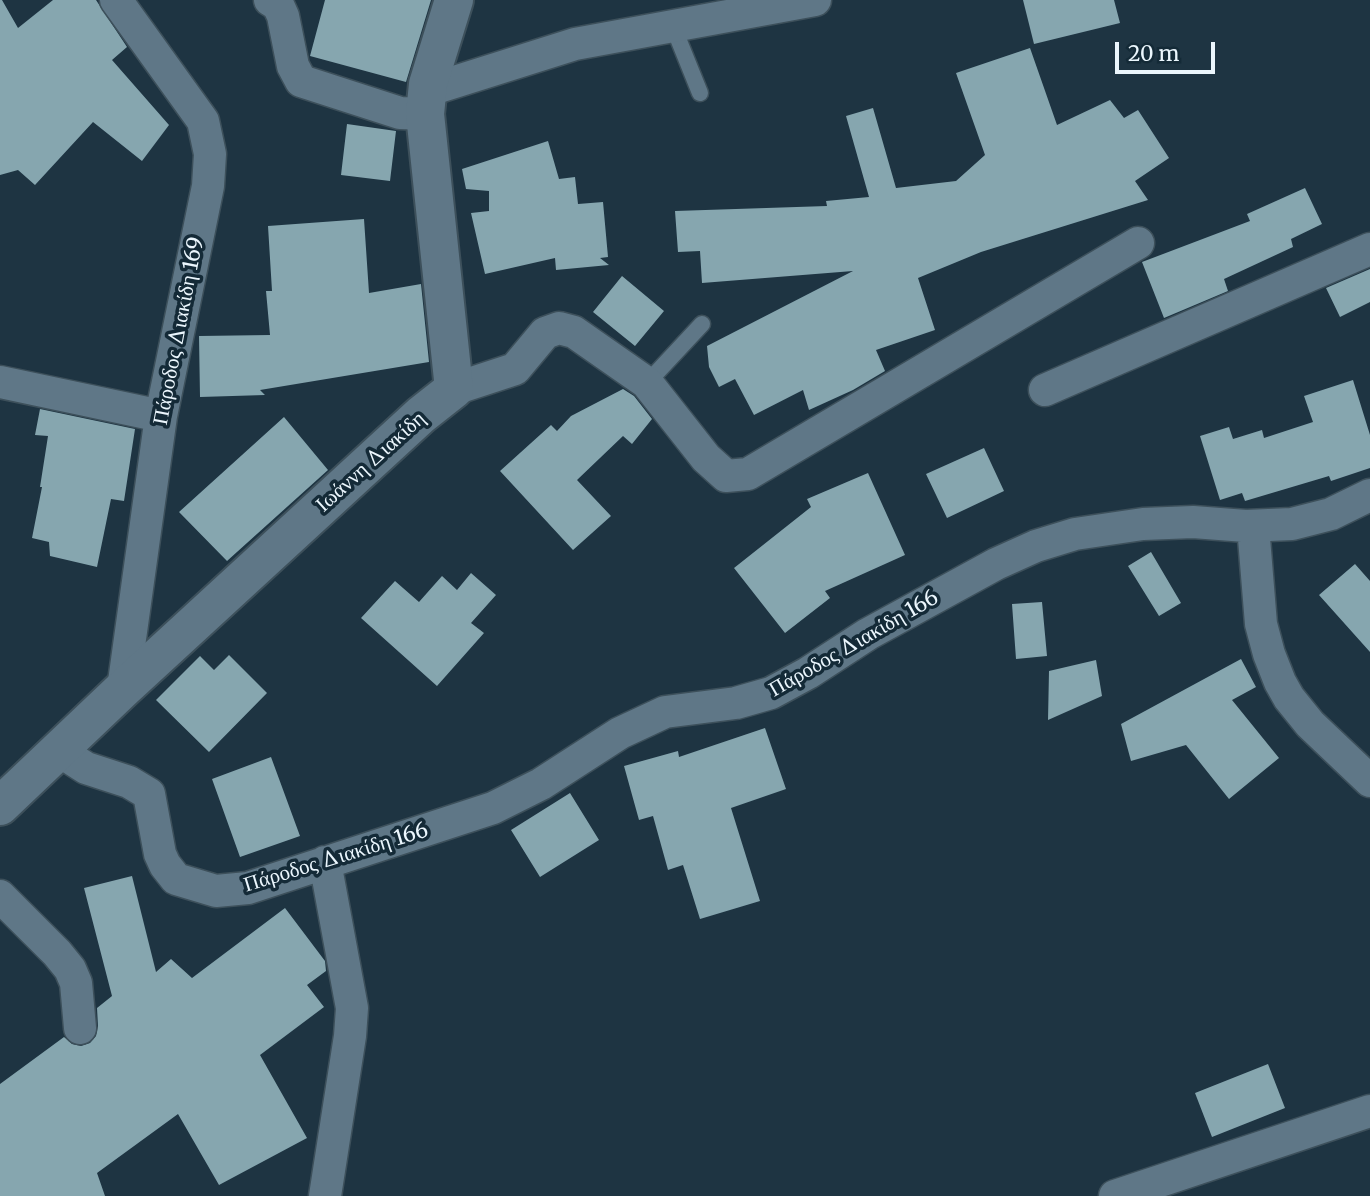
<!DOCTYPE html>
<html>
<head>
<meta charset="utf-8">
<style>
	body { margin:0 }
	#map { position:relative; width:1370px; height:1196px; overflow:hidden; background:#1e3442; font-family:Merriweather,serif }
	canvas { display:block }
	.scale { position:absolute; left:1115px; top:42px; width:100px; height:32px; box-sizing:border-box; border:4px solid #ebf6fd; border-top:0; padding-left:9px; font-size:21px; line-height:24px; white-space:nowrap; color:#ebf6fd; -webkit-text-stroke:5px #142a37; paint-order:stroke }
</style>
</head>
<body>
<div id="map">
<canvas width="1370" height="1196"></canvas>
<div class="scale">20 m</div>
</div>
<script>
const g = document.querySelector('canvas').getContext('2d');
g.lineJoin = 'round';
function fillPath(path, color) {
  g.fillStyle = color;
  g.fill(path, 'evenodd');
}
function poly(rows) {
  const path = new Path2D();
  for (const r of rows) {
    path.moveTo(r[0], r[1]);
    for (let i = 2; i < r.length; i += 2) path.lineTo(r[i], r[i + 1]);
  }
  return path;
}
function strokePath(path, color, width, dash) {
  g.strokeStyle = color;
  g.lineWidth = width;
  g.lineCap = dash ? 'butt' : 'round';
  g.setLineDash(dash || []);
  g.stroke(path);
}
function label(font, color, halo, rows, align = 'center') {
  g.font = font + ' Merriweather,serif';
  g.lineWidth = 7;
  g.setLineDash([]);
  g.textBaseline = 'middle';
  g.strokeStyle = halo;
  g.fillStyle = color;
  for (const [text, x, y, turn = 0] of rows) {
    g.save();
    g.translate(x, y);
    g.rotate((+turn || 0) * Math.PI / 180);
    g.textAlign = isNaN(turn) ? turn : align;
    if (halo) g.strokeText(text, 0, 0);
    g.fillText(text, 0, 0);
    g.restore();
  }
}
const building = poly([
	[0,0,2,0,18,28,53,0,96,0,127,47,112,60,169,125,142,161,93,122,35,185,18,170,0,175],
	[325,0,431,0,406,82,310,56],
	[1023,0,1114,0,1120,23,1034,44],
	[1030,48,1057,125,1110,100,1124,118,1138,110,1169,158,1135,181,1148,200,981,252,918,278,935,330,876,350,885,371,853,390,809,410,803,390,754,415,735,379,719,387,709,367,707,346,853,271,702,283,700,251,678,252,675,211,827,206,826,201,869,197,846,116,873,108,896,188,956,181,985,155,956,73],
	[347,124,396,131,390,181,341,175],
	[548,141,559,179,575,177,578,204,603,202,608,257,600,258,609,265,556,270,555,258,485,274,471,213,489,211,489,191,466,189,462,169],
	[1305,188,1322,224,1291,239,1293,247,1224,279,1228,291,1164,318,1142,262,1250,221,1247,214],
	[364,219,369,293,421,284,429,362,260,390,265,395,200,397,199,336,270,335,266,291,272,291,268,226],
	[1370,269,1370,302,1340,317,1326,288],
	[622,276,664,311,635,346,593,312],
	[1353,380,1370,435,1370,468,1331,481,1329,476,1245,501,1242,493,1220,500,1200,436,1229,427,1233,439,1262,430,1264,438,1313,422,1304,396],
	[623,389,634,396,652,419,632,444,623,436,577,480,611,516,573,550,500,471,551,425,557,431,571,416],
	[40,409,135,429,124,501,111,499,97,567,50,556,49,542,32,538,42,487,40,487,48,436,35,435],
	[284,417,328,470,227,561,179,512],
	[984,448,1004,491,947,518,926,474],
	[868,473,905,555,825,591,830,598,785,633,734,568,811,507,807,499],
	[1151,552,1181,603,1159,616,1128,566],
	[1355,564,1370,581,1370,652,1319,595],
	[471,573,496,595,471,623,484,633,437,686,361,618,395,581,419,602,442,576,457,590],
	[1042,602,1047,656,1016,659,1012,604],
	[229,655,267,693,209,752,156,700,200,656,214,670],
	[1241,659,1256,687,1232,700,1279,758,1229,799,1186,745,1131,761,1121,724],
	[1096,660,1102,696,1048,720,1049,671],
	[765,728,786,789,731,808,760,901,700,919,683,865,668,870,653,816,639,820,624,766,678,751,679,757],
	[271,757,300,836,240,857,212,779],
	[570,793,599,840,540,877,511,830],
	[132,876,156,972,171,959,192,978,285,908,325,961,326,971,307,985,324,1007,260,1055,307,1138,219,1185,178,1114,97,1173,105,1196,0,1196,0,1084,64,1037,72,1044,81,1046,90,1043,96,1036,98,1026,97,1008,112,996,84,888],
	[1268,1064,1285,1108,1212,1137,1195,1093]
]);
const lane = poly([
	[673,26,700,93],
	[647,383,702,324]
]);
const street = poly([
	[116,0,203,121,210,154,208,186,161,416,123,689],
	[270,0,278,5,283,16,293,66,301,81,400,113,425,114],
	[426,91,575,44,815,0],
	[0,382,161,416],
	[454,389,515,369,545,333,559,328,574,332,647,383,706,458,726,476,748,474,1138,243],
	[1045,390,1370,249],
	[1253,526,1261,624,1269,654,1280,682,1289,698,1310,724,1370,781],
	[58,750,86,768,129,782,149,794,160,854,165,865,176,879,216,891,248,888,493,808,541,784,620,733,665,712,736,703,771,693,808,673,868,634,996,564,1036,546,1075,534,1143,524,1193,522,1246,526,1292,524,1331,514,1370,495],
	[325,862,352,1008,350,1036,325,1196],
	[0,896,57,953,70,969,76,983,80,1028],
	[1115,1196,1370,1111]
]);
const secondary = poly([
	[0,806,123,689,421,415,454,389,425,114,428,84,454,0]
]);
const streetNames = [
	["Πάροδος Διακίδη 169",179,331,-79],
	["Ιωάννη Διακίδη",371,462,-42],
	["Πάροδος Διακίδη 166",854,644,-30],
	["Πάροδος Διακίδη 166",336,858,-17]
];
fillPath(building, '#86a6af');
strokePath(lane, '#3d505b', 19);
strokePath(street, '#3d505b', 35);
strokePath(secondary, '#3d505b', 42);
strokePath(lane, '#5f7787', 16);
strokePath(street, '#5f7787', 32);
strokePath(secondary, '#5f7787', 38);
label('21px', '#ebf6fd', '#142a37', streetNames);
</script>
</body>
</html>
